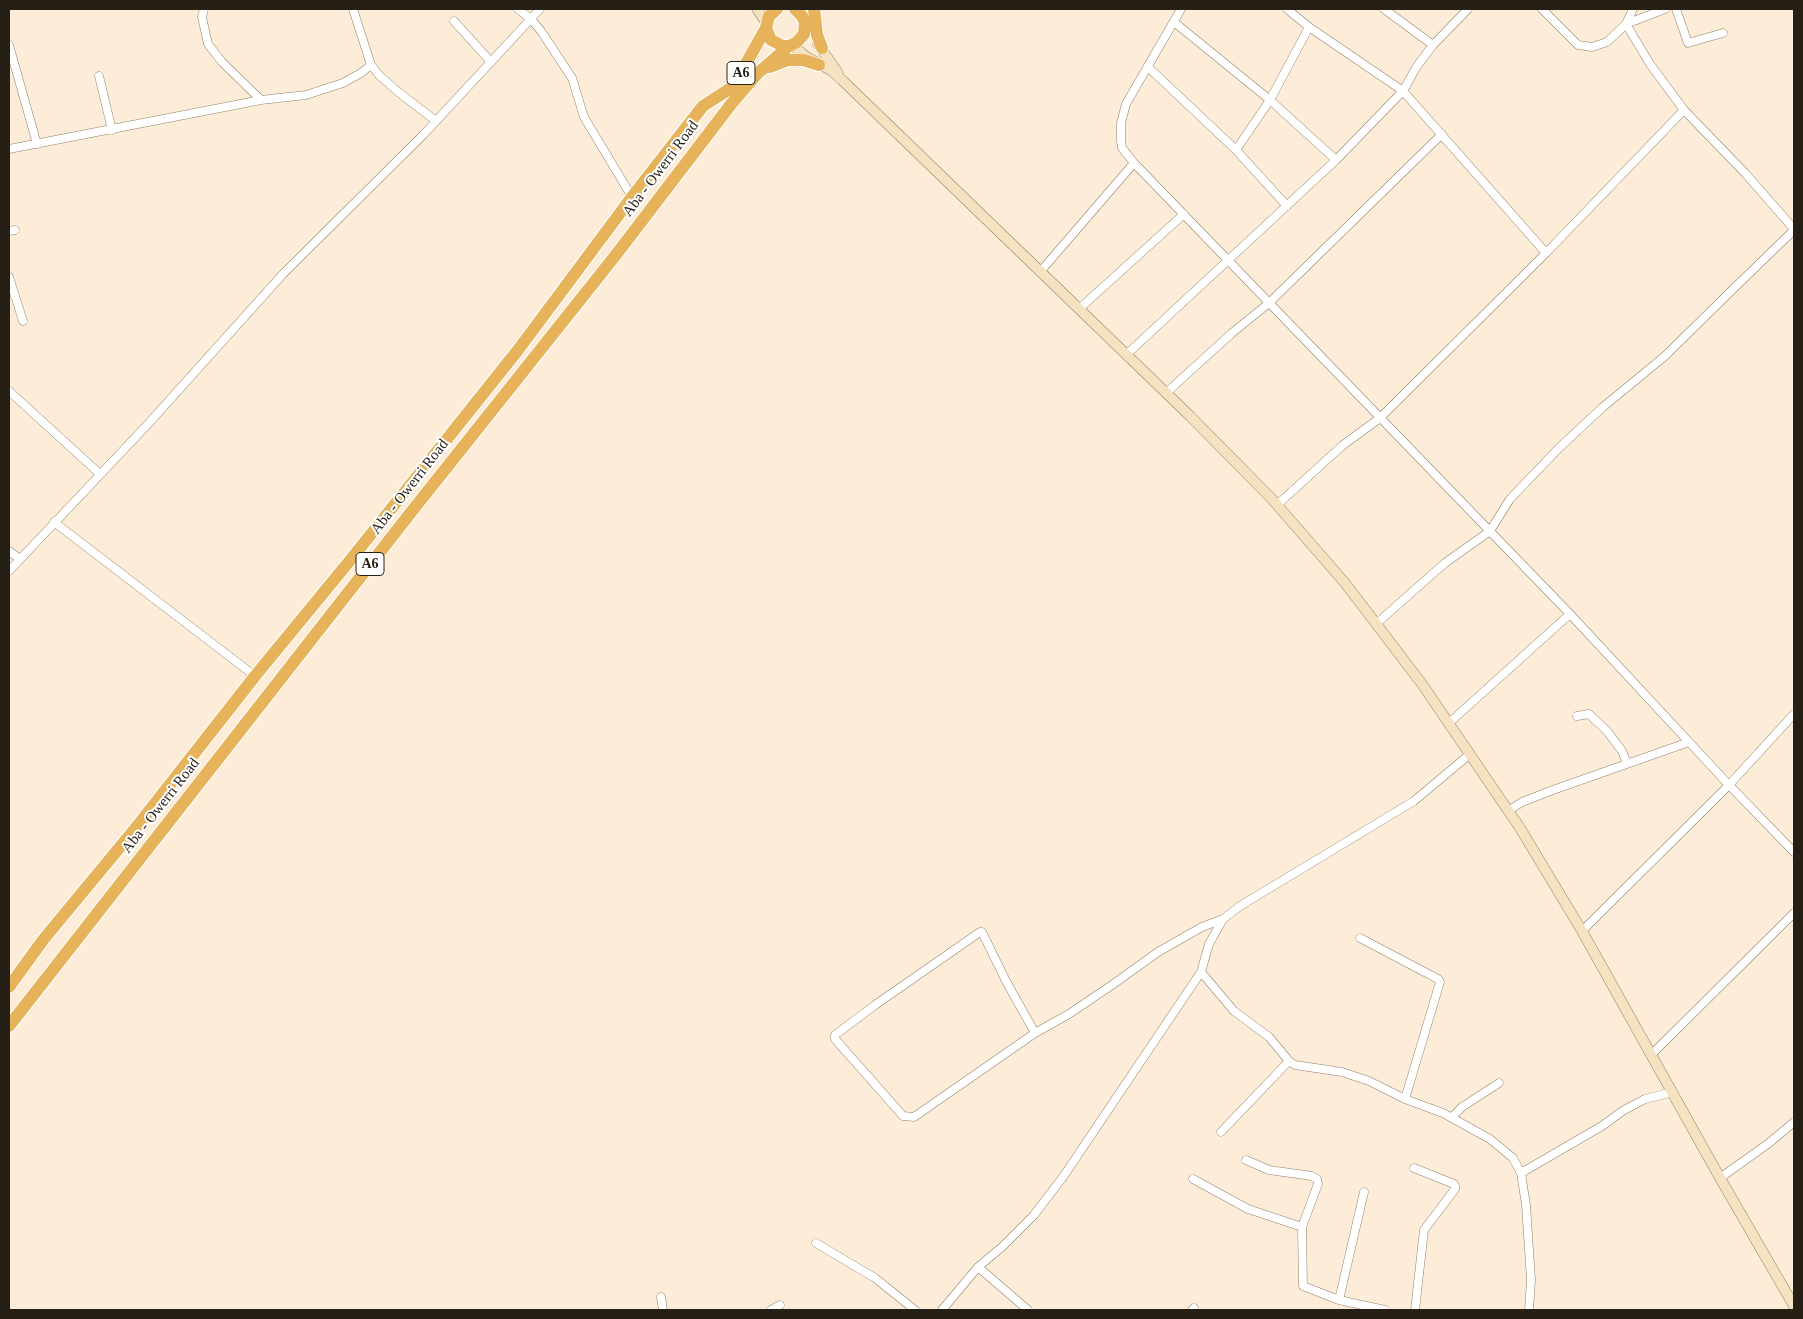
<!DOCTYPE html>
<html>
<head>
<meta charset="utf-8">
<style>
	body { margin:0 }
	#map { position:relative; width:1803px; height:1319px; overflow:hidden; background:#fdedd8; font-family:Georgia,serif }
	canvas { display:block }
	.frame { position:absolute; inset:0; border:10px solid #261f15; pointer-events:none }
</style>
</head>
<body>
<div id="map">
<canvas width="1803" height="1319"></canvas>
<div class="frame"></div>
</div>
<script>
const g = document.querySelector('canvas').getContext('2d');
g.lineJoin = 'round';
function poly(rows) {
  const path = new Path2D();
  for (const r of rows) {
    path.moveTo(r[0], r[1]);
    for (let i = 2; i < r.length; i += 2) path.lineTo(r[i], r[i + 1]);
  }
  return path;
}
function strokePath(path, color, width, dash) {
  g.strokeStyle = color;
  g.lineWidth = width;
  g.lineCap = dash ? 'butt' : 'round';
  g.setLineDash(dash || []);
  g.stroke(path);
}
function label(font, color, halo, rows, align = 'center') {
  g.font = font + ' Georgia,serif';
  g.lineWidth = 4;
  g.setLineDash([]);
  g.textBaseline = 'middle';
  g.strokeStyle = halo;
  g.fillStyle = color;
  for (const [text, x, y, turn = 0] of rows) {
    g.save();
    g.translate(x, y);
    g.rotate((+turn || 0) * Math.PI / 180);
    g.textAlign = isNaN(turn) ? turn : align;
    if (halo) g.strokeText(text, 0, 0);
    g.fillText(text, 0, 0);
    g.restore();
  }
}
const minor = poly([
	[204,9,202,17,208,44,222,62,261,100,306,95,343,83,361,73,371,65],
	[353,9,371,65,379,75,397,91,436,121],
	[518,9,531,19,541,31,572,78,584,117,632,197],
	[1384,9,1433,45],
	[1542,9,1578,45,1592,47,1607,42,1626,24,1633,9],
	[1665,9,1626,24,1650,64,1684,110,1745,173,1794,229],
	[1676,9,1688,43,1723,33],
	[454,21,491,62],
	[1174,22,1270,100,1336,160],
	[9,45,37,144],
	[1148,67,1236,150,1287,206],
	[99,76,112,130],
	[9,149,261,100],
	[1236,150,1270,100,1309,27],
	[1134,163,1122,148,1121,141,1121,123,1126,104,1181,9],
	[9,231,15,230],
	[1546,253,1684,110],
	[1040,272,1134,163,1570,614,1729,785,1794,852],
	[9,277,23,321],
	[1079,309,1184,214],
	[1126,355,1336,160,1403,91,1417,66,1433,45,1468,9],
	[9,391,100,474],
	[1166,393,1232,333,1269,303,1442,134],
	[1277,505,1343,445,1380,418,1546,253,1403,91,1309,27,1287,9],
	[54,522,255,676],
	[9,551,20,559],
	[9,571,148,424,283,274,424,134,540,9],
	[1376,624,1445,563,1490,531,1510,499,1559,448,1603,407,1665,356,1726,296,1794,230],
	[1577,716,1589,714,1607,731,1622,751,1627,763],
	[1449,723,1570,614],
	[1508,811,1522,802,1553,790,1689,742],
	[1582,931,1729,785,1794,714],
	[1360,938,1438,979,1440,982,1405,1099],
	[1201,972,1234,1011,1269,1037,1289,1061,1295,1065,1342,1072,1369,1081,1405,1099,1443,1113,1490,1139,1513,1158,1521,1173,1526,1205,1531,1280,1529,1310],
	[1035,1033,1007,983,982,932,980,932,875,1005,835,1035,835,1039,903,1116,914,1117,1035,1033,1069,1014,1112,985,1158,952,1202,927,1223,919],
	[1651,1055,1794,913],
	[1452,1117,1462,1107,1499,1083],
	[1221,1132,1289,1061],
	[1246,1160,1269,1170,1312,1176,1317,1179,1318,1184,1302,1227],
	[1414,1168,1454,1184,1455,1186,1455,1189,1424,1230,1415,1310],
	[1521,1173,1602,1126,1624,1110,1645,1099,1673,1092],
	[1720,1178,1769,1143,1794,1122],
	[1193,1179,1248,1209,1302,1227,1303,1286,1339,1300,1385,1310],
	[816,1243,875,1278,915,1310],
	[978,1267,1028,1310],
	[661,1297,663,1310],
	[1339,1300,1364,1192],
	[771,1310,780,1305],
	[942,1310,978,1267,1002,1247,1034,1215,1063,1177,1201,972,1209,944,1223,919,1240,906,1414,801,1470,754],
	[1192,1310,1194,1308]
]);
const secondary = poly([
	[757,9,766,22],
	[818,44,838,73],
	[792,45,805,56,832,71,842,80,1190,416,1271,498,1345,583,1422,684,1520,828,1582,931,1720,1178,1794,1306]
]);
const trunk = poly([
	[777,9,769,16,766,28,771,40,783,46,789,46,797,42,804,34,805,22,802,16,795,9],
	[814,9,817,35,822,48],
	[770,67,788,60,803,60,819,65],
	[9,987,43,940,139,824,255,676,352,558,518,350,632,197,703,106,731,88,743,69,766,28],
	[9,1026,412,511,615,256,732,103,757,74,789,46]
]);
const shields = [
	[741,73,28],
	[370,564,28]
];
const shieldNames = [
	["A6",741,73],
	["A6",370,564]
];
const streetNames = [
	["Aba - Owerri Road",661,169,-53],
	["Aba - Owerri Road",410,487,-52],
	["Aba - Owerri Road",161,806,-52]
];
strokePath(minor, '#917f67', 9);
strokePath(secondary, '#917f67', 11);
strokePath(trunk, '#fff', 14);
strokePath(minor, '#fff', 8);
strokePath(secondary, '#f5e2c1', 10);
strokePath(trunk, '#e6b25a', 12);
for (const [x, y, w] of shields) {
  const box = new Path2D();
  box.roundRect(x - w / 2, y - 11.5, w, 23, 4);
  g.fillStyle = '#fff';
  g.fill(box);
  strokePath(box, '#261f15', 1);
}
label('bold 14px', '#261f15', null, shieldNames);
label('15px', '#261f15', '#fff', streetNames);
</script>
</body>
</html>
